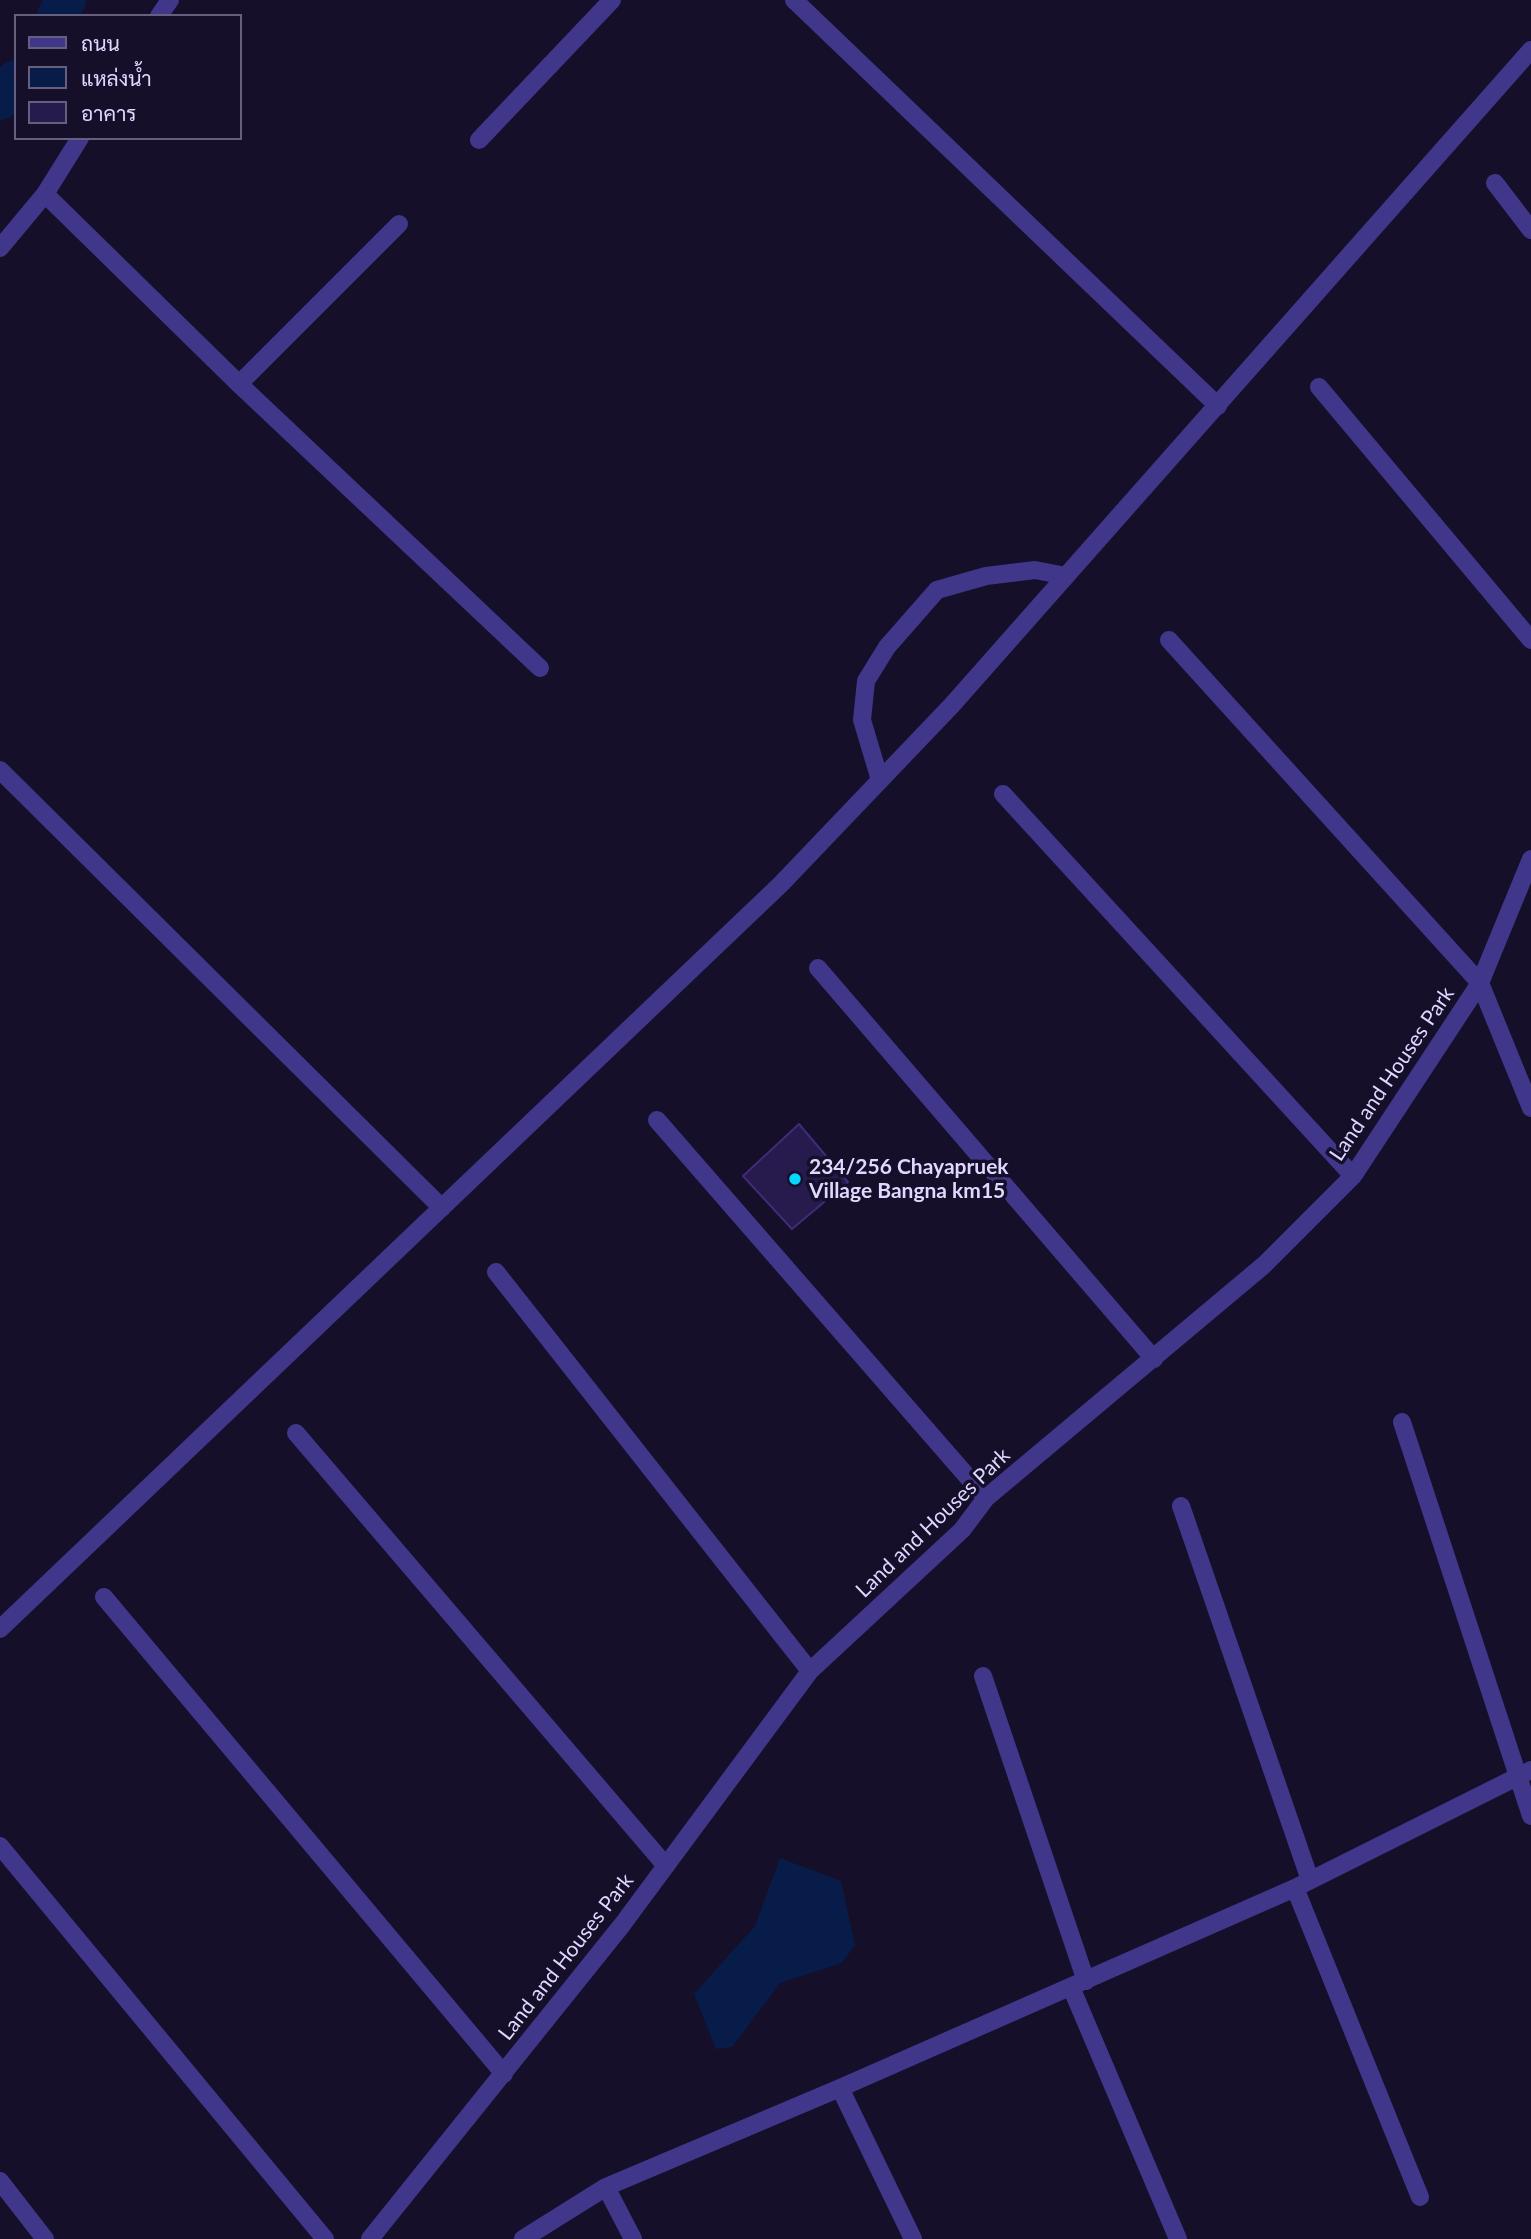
<!DOCTYPE html>
<html>
<head>
<meta charset="utf-8">
<style>
	body { margin:0 }
	#map { position:relative; width:1531px; height:2239px; overflow:hidden; background:#150f2a; font-family:Lato,Sarabun,sans-serif }
	canvas { display:block }
	.legend { position:absolute; left:14px; top:14px; width:228px; height:126px; box-sizing:border-box; background:#150f2a; border:2px solid #665f7f; margin:0; padding:9px 12px; list-style:none; font-size:21px; color:#dfd8ff }
	.legend li { display:flex; align-items:center; gap:14px; height:35px }
	.legend b { width:35px; border:2px solid #665f7f }
</style>
</head>
<body>
<div id="map">
<canvas width="1531" height="2239"></canvas>
<ul class="legend">
<li><b style="height:9px;background:#40378b"></b>ถนน</li>
<li><b style="height:19px;background:#081c4a"></b>แหล่งน้ำ</li>
<li><b style="height:19px;background:#271a4c"></b>อาคาร</li>
</ul>
</div>
<script>
const g = document.querySelector('canvas').getContext('2d');
g.lineJoin = 'round';
function fillPath(path, color) {
  g.fillStyle = color;
  g.fill(path, 'evenodd');
}
function poly(rows) {
  const path = new Path2D();
  for (const r of rows) {
    path.moveTo(r[0], r[1]);
    for (let i = 2; i < r.length; i += 2) path.lineTo(r[i], r[i + 1]);
  }
  return path;
}
function strokePath(path, color, width, dash) {
  g.strokeStyle = color;
  g.lineWidth = width;
  g.lineCap = dash ? 'butt' : 'round';
  g.setLineDash(dash || []);
  g.stroke(path);
}
function label(font, color, halo, rows, align = 'center') {
  g.font = font + ' Lato,sans-serif';
  g.lineWidth = 7;
  g.setLineDash([]);
  g.textBaseline = 'middle';
  g.strokeStyle = halo;
  g.fillStyle = color;
  for (const [text, x, y, turn = 0] of rows) {
    g.save();
    g.translate(x, y);
    g.rotate((+turn || 0) * Math.PI / 180);
    g.textAlign = isNaN(turn) ? turn : align;
    if (halo) g.strokeText(text, 0, 0);
    g.fillText(text, 0, 0);
    g.restore();
  }
}
const water = poly([
	[780,1858,841,1881,855,1945,842,1963,780,1983,732,2047,716,2049,694,1994,755,1926]
]);
const canal = poly([
	[57,16,66,0],
	[0,100,16,80]
]);
const building = poly([
	[799,1124,848,1182,792,1229,743,1176,799,1124]
]);
const service = poly([
	[794,0,1218,406],
	[479,140,612,0],
	[45,194,239,384,540,668],
	[239,384,399,224],
	[880,780,862,720,866,681,887,647,937,590,986,576,1035,570,1066,576]
]);
const minor = poly([
	[159,16,170,0],
	[1495,183,1531,230],
	[0,248,45,194,80,138],
	[1319,387,1531,640],
	[1169,640,1480,983,1531,1108],
	[0,770,442,1208],
	[1003,794,1353,1176],
	[818,968,1154,1359],
	[657,1120,986,1498],
	[496,1272,810,1671],
	[1402,1422,1531,1816],
	[296,1433,666,1866],
	[1181,1506,1310,1880],
	[104,1597,504,2074],
	[0,1629,781,884,952,705,1531,50],
	[983,1676,1086,1981],
	[0,1846,325,2239],
	[1295,1888,1420,2197],
	[1071,1987,1178,2239],
	[840,2088,913,2239],
	[0,2181,45,2239],
	[606,2187,840,2088,1295,1888,1531,1770],
	[370,2239,622,1925,810,1671,962,1530,986,1498,1264,1265,1353,1176,1480,983,1531,859],
	[523,2239,606,2187,633,2239]
]);
const markers = [
	[795,1179,7,"#04d6ff"]
];
const streetNames = [
	["Land and Houses Park",1392,1074,-56],
	["Land and Houses Park",933,1523,-44],
	["Land and Houses Park",566,1957,-52]
];
const poiNames = [
	["234/256 Chayapruek",809,1167],
	["Village Bangna km15",809,1191]
];
fillPath(water, '#081c4a');
strokePath(canal, '#081c4a', 40);
fillPath(building, '#271a4c');
strokePath(building, '#3f2b79', 2);
strokePath(service, '#40378b', 18);
strokePath(minor, '#40378b', 18);
for (const [x, y, r, color] of markers) {
  const dot = new Path2D();
  dot.arc(x, y, r, 0, 2 * Math.PI);
  g.fillStyle = color;
  g.fill(dot);
  strokePath(dot, '#150f2a', 2.5);
}
label('21px', '#dfd8ff', '#150f2a', streetNames);
label('bold 21px', '#dfd8ff', '#150f2a', poiNames, 'left');
</script>
</body>
</html>
